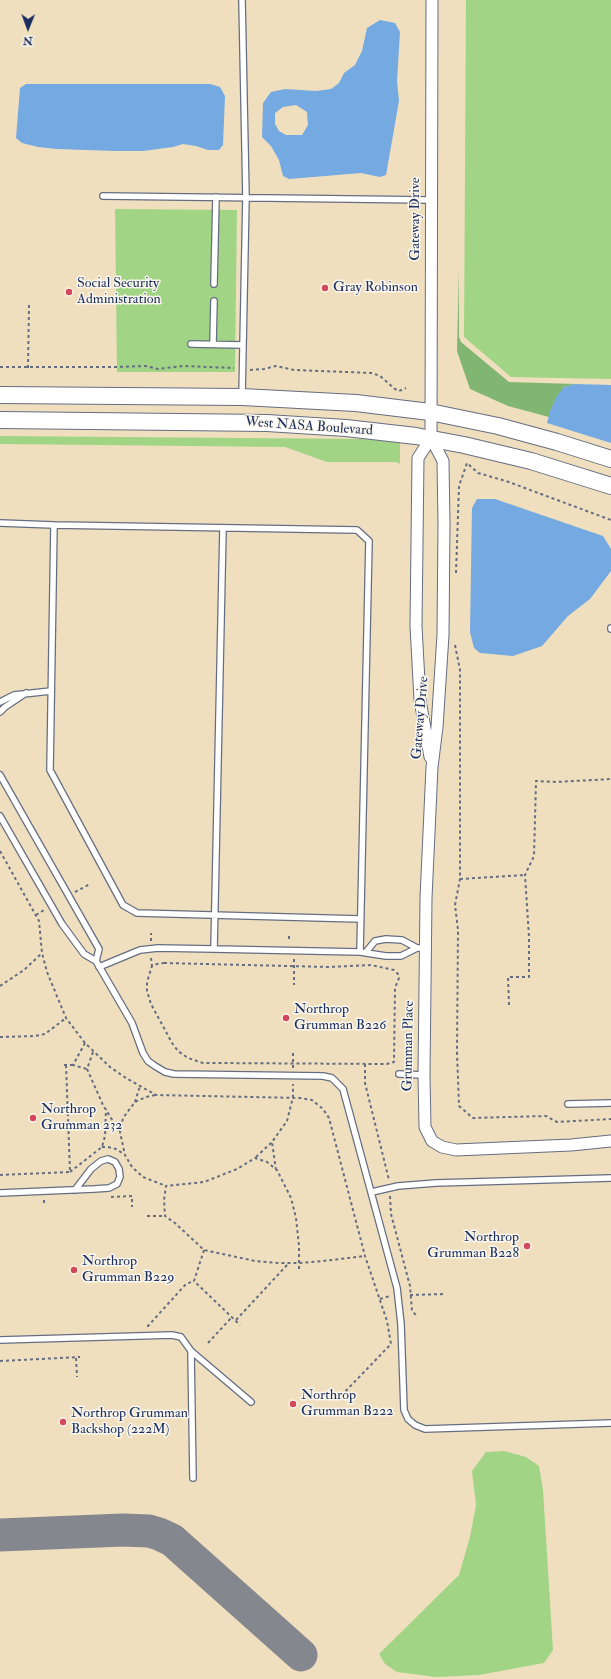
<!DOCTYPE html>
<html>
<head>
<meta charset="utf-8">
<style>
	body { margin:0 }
	#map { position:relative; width:611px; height:1679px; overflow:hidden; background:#efdfbf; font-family:"IM FELL Double Pica",serif }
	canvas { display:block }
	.north { position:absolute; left:8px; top:8px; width:40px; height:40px; -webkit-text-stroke:3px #fbf7ec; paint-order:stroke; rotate:181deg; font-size:11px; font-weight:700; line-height:16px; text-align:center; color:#1b2f5e }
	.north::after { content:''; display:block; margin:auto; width:14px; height:18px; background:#1b2f5e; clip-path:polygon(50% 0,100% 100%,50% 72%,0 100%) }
</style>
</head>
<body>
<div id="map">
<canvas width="611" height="1679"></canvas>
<div class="north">N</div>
</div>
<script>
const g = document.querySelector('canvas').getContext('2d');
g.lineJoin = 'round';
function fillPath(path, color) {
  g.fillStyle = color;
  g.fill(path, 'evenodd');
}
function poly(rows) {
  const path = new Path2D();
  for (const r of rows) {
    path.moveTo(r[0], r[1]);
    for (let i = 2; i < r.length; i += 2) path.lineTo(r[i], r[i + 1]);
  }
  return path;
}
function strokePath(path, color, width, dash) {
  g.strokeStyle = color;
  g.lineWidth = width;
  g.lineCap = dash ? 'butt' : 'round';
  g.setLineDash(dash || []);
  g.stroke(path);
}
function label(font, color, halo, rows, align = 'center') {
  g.font = font + ' "IM FELL Double Pica",serif';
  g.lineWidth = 3;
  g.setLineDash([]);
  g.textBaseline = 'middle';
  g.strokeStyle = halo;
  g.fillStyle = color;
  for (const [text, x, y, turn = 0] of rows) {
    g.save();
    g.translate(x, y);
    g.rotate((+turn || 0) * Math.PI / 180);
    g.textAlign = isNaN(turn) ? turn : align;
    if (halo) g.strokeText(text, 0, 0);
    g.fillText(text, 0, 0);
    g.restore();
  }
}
const green = poly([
	[466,0,611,0,611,379,511,377,464,337],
	[115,209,237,210,235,372,117,372],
	[0,436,363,439,400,443,400,464,396,462,327,462,285,447,0,444],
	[504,1451,526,1457,539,1466,543,1490,553,1650,544,1663,479,1675,436,1677,397,1672,385,1664,379,1654,459,1575,470,1537,476,1505,472,1471,486,1452]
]);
const forest = poly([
	[459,269,459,337,461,342,509,382,575,384,564,387,550,411,549,417,508,406,470,389,457,351]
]);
const water = poly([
	[380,20,395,23,400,32,397,81,399,101,386,175,380,177,361,173,289,179,283,176,279,160,271,146,262,137,263,103,271,92,285,89,316,91,331,89,339,83,344,73,355,65,362,51,367,28],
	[296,105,307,112,308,125,302,135,286,135,279,131,275,124,275,113,283,107],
	[26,84,210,84,220,87,225,96,223,145,219,150,208,150,196,146,183,144,173,147,143,151,115,151,57,149,38,147,22,143,16,138,20,88],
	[575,384,611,385,611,443,547,423,550,411,557,396,564,387],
	[477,499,495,499,603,536,611,549,611,571,590,599,568,616,542,646,513,656,480,653,474,648,470,632,472,508]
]);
const taxiway = poly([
	[0,1535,123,1530,149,1531,159,1534,172,1540,301,1655]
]);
const path = poly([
	[0,367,115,367,146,366,158,369,183,366,234,368],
	[28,368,29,304],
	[250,370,264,369,276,366,294,370,372,373,380,376,395,389,399,391,406,388],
	[456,573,459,486,467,463,478,473,506,481,611,520],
	[455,645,460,670,460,879,455,905,458,930,457,1052,459,1106,473,1118,546,1116,557,1122,611,1119],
	[0,851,39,921,42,953,47,972,66,1018,85,1043,110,1067,126,1078,156,1095,300,1098,312,1100,323,1109,329,1118,365,1256,387,1321,391,1344,338,1399],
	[460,879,525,875],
	[75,892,90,884],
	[36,915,44,910],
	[289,936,289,942],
	[151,941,151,933],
	[151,958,152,966],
	[294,959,294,985],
	[164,963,329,967,371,965,394,970,398,974,399,978,395,988,394,1062,387,1064,212,1063,203,1063,188,1058,178,1051,172,1043,151,1004,147,991,147,982,152,966,157,964,164,963],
	[0,986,24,970,42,953],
	[509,1005,508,977,529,977,529,937,525,875,534,856,536,781,556,782,611,779],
	[0,1037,35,1036,45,1034,66,1018],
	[85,1043,73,1065,87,1069],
	[93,1052,87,1069,103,1105,119,1131],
	[365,1064,365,1083,389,1180],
	[64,1065,73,1065],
	[293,1068,293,1053],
	[155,1095,146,1097,135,1102,123,1118,120,1132,125,1155,132,1167,143,1177,166,1186],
	[135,1102,140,1086],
	[102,1147,108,1147,116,1149,124,1154],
	[256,1157,272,1142],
	[276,1170,272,1142,287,1121,293,1097,293,1084],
	[70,1172,102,1147,105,1136,106,1109],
	[0,1175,70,1172,66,1065],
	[390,1196,391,1214,410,1286,412,1311,417,1316],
	[111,1197,132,1196,132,1207],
	[44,1200,44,1206],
	[147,1216,165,1216],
	[204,1250,194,1281,240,1325],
	[299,1269,299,1246,296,1218,291,1198,277,1170,267,1162,255,1158,237,1169,204,1182,166,1186,164,1200,165,1216,175,1223,204,1250,255,1261,278,1263,299,1263,323,1261,365,1256],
	[410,1295,445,1294],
	[380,1299,390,1296],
	[236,1320,288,1264],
	[147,1326,148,1326,186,1284,194,1281],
	[208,1343,232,1317],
	[76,1358,77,1377],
	[0,1361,80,1357]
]);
const lane = poly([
	[242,0,246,197,242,396],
	[103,196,430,200],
	[214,284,216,197],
	[191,344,243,345],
	[213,344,214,301],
	[0,523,54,525],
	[223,528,214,949,360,952,386,956,401,956,417,948,425,948],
	[611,629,611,628],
	[0,702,14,695,51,691],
	[0,712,5,707,26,693],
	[0,775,99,949,96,961],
	[0,816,62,924,84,954,96,961,132,1023,143,1053,148,1061,155,1066,165,1072,174,1074,323,1076,332,1078,343,1089,397,1288,401,1324,404,1410,408,1419,415,1425,425,1429,611,1423],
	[360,952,369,541,357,530,54,525,50,770,123,905,137,913,360,919],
	[366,952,375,941,386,939,402,940,417,948],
	[99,967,140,950,158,948,214,949],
	[399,1074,424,1075],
	[568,1104,611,1103],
	[372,1192,398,1186,436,1183,611,1178],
	[0,1193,94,1189,109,1188,117,1184,120,1177,119,1169,115,1162,108,1159,101,1161,91,1169,75,1190],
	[0,1340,172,1335,181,1337,191,1351,251,1402],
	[191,1351,193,1478]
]);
const street = poly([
	[432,0,431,438,443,461,444,524,443,635,437,727,432,767,426,898,424,1075,425,1127,432,1141,442,1147,456,1150,571,1145,611,1141],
	[430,757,420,700,416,626,418,458,431,438]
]);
const secondary = poly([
	[0,395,242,397,356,403,430,412,498,426,557,442,611,459],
	[0,420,267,423,346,428,416,436,464,445,531,461,611,486]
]);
const markers = [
	[325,288,4,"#d1495b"],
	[69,292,4,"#d1495b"],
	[286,1018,4,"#d1495b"],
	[33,1118,4,"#d1495b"],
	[527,1246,4,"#d1495b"],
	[74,1270,4,"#d1495b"],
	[293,1404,4,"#d1495b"],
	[63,1422,4,"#d1495b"]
];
const streetNames = [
	["Gateway Drive",416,219,-90],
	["West NASA Boulevard",309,427,4],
	["Gateway Drive",421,718,-85],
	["Grumman Place",409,1046,-89]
];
const poiNames = [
	["Social Security",77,284],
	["Administration",77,300],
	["Gray Robinson",333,288],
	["Northrop",294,1010],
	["Grumman B226",294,1026],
	["Northrop",41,1110],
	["Grumman 232",41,1126],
	["Northrop",519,1238,"right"],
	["Grumman B228",519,1254,"right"],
	["Northrop",82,1262],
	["Grumman B229",82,1278],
	["Northrop",301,1396],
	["Grumman B222",301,1412],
	["Northrop Grumman",71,1414],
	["Backshop (222M)",71,1430]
];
fillPath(green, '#a1d585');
fillPath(forest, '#80b672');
fillPath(water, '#74a9e1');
strokePath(taxiway, '#85878e', 33);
strokePath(lane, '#656d80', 8);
strokePath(street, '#656d80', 13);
strokePath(secondary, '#656d80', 18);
strokePath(path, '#656d80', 2, [3, 3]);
strokePath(lane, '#fff', 5.5);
strokePath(street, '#fff', 11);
strokePath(secondary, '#fff', 16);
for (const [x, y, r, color] of markers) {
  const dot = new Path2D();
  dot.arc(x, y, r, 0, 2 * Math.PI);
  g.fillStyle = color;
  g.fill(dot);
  strokePath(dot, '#fbf7ec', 1.5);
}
label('14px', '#1b2f5e', '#fbf7ec', streetNames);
label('14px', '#1b2f5e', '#fbf7ec', poiNames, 'left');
</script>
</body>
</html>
